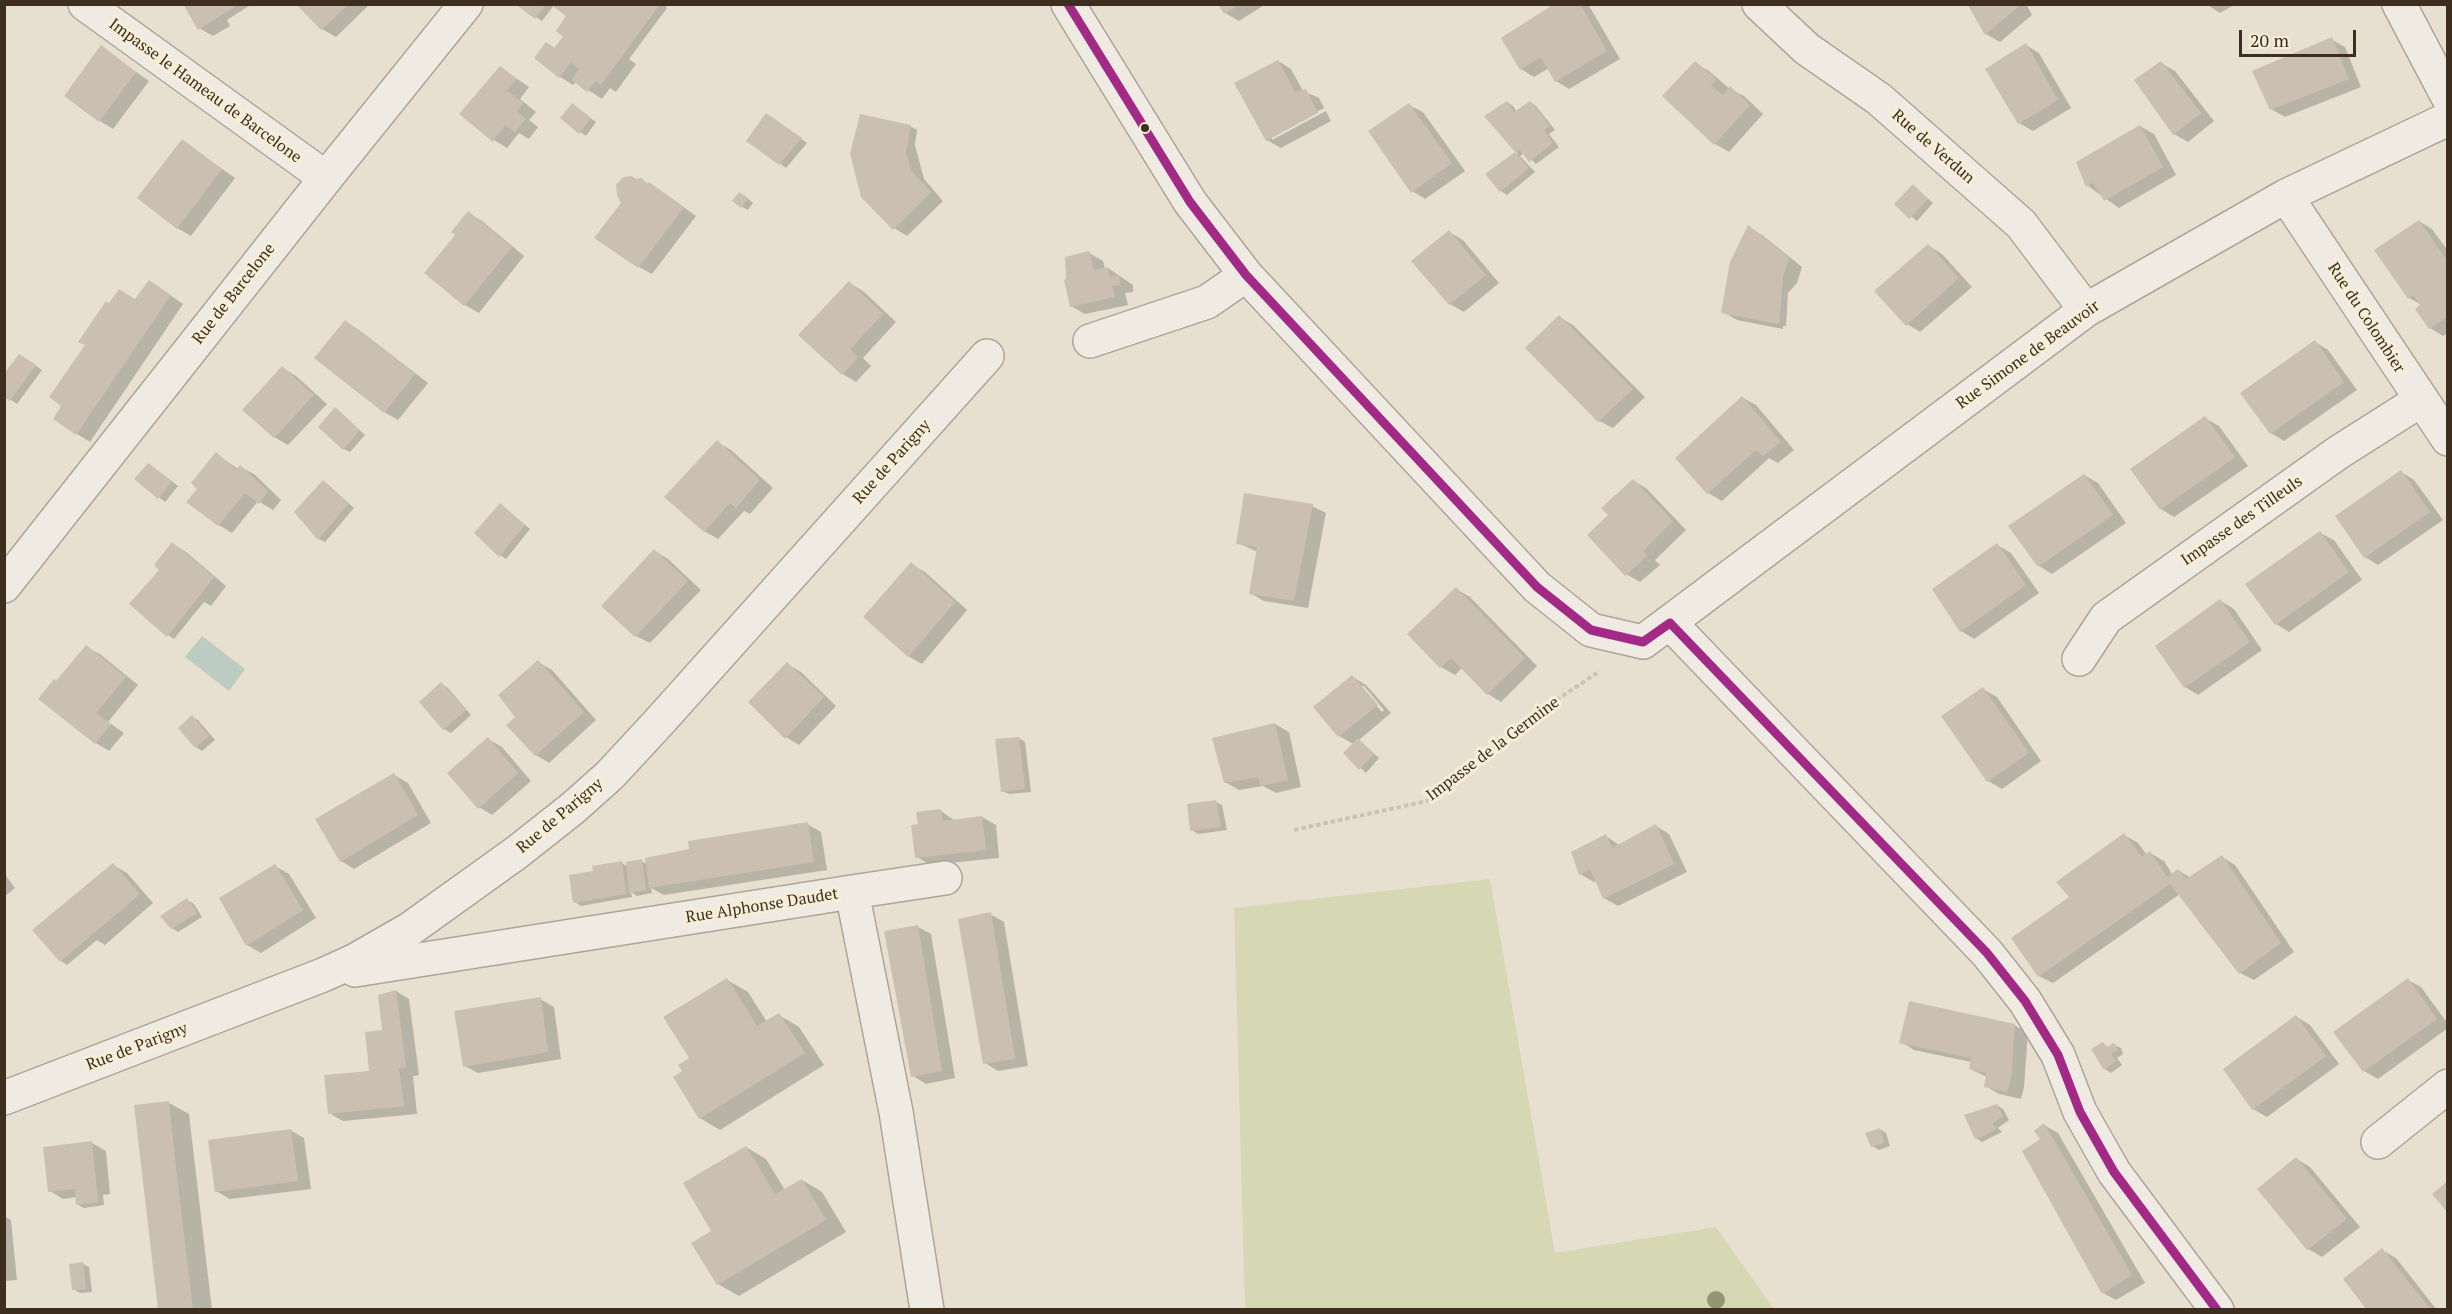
<!DOCTYPE html>
<html>
<head>
<meta charset="utf-8">
<style>
	body { margin:0 }
	#map { position:relative; width:2452px; height:1314px; overflow:hidden; background:#e7e0d1; font-family:"PT Serif",serif }
	canvas { display:block }
	.frame { position:absolute; inset:0; border:6px solid #3d2e20; pointer-events:none }
	.scale { position:absolute; left:2239px; top:30px; width:117px; height:27px; box-sizing:border-box; border:3px solid #3d2e20; border-top:0; padding-left:8px; font-size:18px; line-height:21px; white-space:nowrap; color:#3d2e20; -webkit-text-stroke:4px #f7eed8; paint-order:stroke }
</style>
</head>
<body>
<div id="map">
<canvas width="2452" height="1314"></canvas>
<div class="frame"></div>
<div class="scale">20 m</div>
</div>
<script>
const g = document.querySelector('canvas').getContext('2d');
g.lineJoin = 'round';
function fillPath(path, color) {
  g.fillStyle = color;
  g.fill(path, 'evenodd');
}
function poly(rows) {
  const path = new Path2D();
  for (const r of rows) {
    path.moveTo(r[0], r[1]);
    for (let i = 2; i < r.length; i += 2) path.lineTo(r[i], r[i + 1]);
  }
  return path;
}
function strokePath(path, color, width, dash) {
  g.strokeStyle = color;
  g.lineWidth = width;
  g.lineCap = dash ? 'butt' : 'round';
  g.setLineDash(dash || []);
  g.stroke(path);
}
function label(font, color, halo, rows, align = 'center') {
  g.font = font + ' "PT Serif",serif';
  g.lineWidth = 6;
  g.setLineDash([]);
  g.textBaseline = 'middle';
  g.strokeStyle = halo;
  g.fillStyle = color;
  for (const [text, x, y, turn = 0] of rows) {
    g.save();
    g.translate(x, y);
    g.rotate((+turn || 0) * Math.PI / 180);
    g.textAlign = isNaN(turn) ? turn : align;
    if (halo) g.strokeText(text, 0, 0);
    g.fillText(text, 0, 0);
    g.restore();
  }
}
const green = poly([
	[1490,879,1555,1253,1716,1227,1774,1309,1245,1309,1234,908]
]);
const water = poly([
	[202,636,245,669,229,691,185,657]
]);
const shadow = poly([
	[185,4,252,4,227,20,230,26,213,36,199,28],
	[298,4,370,4,336,37,322,29],
	[518,4,664,4,667,8,629,59,636,64,616,92,610,88,602,99,576,82,573,85,560,77,536,58,547,43,556,49,565,36,568,16,554,5,542,21],
	[1220,4,1266,4,1239,21,1225,13],
	[1557,4,1588,4,1620,59,1569,89,1556,81,1549,68,1534,77,1521,69],
	[1969,4,2026,4,2032,15,2000,42,1986,34],
	[2206,4,2236,4,2220,13],
	[2331,39,2345,47,2361,87,2285,117,2271,109],
	[2026,45,2039,53,2071,108,2033,131,2019,123],
	[101,47,149,81,113,129,100,121],
	[1278,61,1291,69,1303,91,1319,98,1331,121,1281,148,1267,140],
	[1324,108,1326,111,1272,140,1272,136],
	[1695,63,1709,71,1730,89,1744,96,1763,114,1729,152,1715,144,1664,96],
	[2161,63,2175,71,2214,121,2188,142,2174,134],
	[501,68,529,87,520,99,536,112,529,120,538,127,529,139,519,133,507,148,494,140],
	[1507,102,1513,106,1517,112,1530,102,1536,106,1555,130,1549,134,1559,147,1536,164,1524,153,1520,156,1535,172,1507,195,1501,191,1515,154,1518,154,1486,116],
	[1409,105,1423,112,1465,171,1425,199,1412,191],
	[578,109,596,122,586,136,580,132],
	[861,116,910,126,917,130,915,145,924,179,943,201,907,236,894,228],
	[773,118,807,143,786,168,748,141],
	[2140,126,2154,134,2176,175,2119,208,2088,186],
	[182,141,235,178,191,236,177,228],
	[649,183,696,216,652,274,639,267],
	[1914,186,1933,203,1917,221,1896,204],
	[746,197,753,203,748,210,742,207],
	[468,213,482,221,524,256,479,313,465,305,426,273,457,235],
	[2419,221,2432,229,2448,251,2448,333,2443,336,2430,328,2422,305,2409,298],
	[1749,227,1762,235,1802,267,1797,283,1788,293,1786,326,1783,326,1783,329,1737,320,1723,312],
	[1449,232,1463,240,1499,283,1464,312,1450,304,1414,261],
	[1929,246,1942,254,1972,287,1920,332,1907,324],
	[1089,253,1103,261,1105,269,1108,268,1133,285,1133,292,1125,293,1128,305,1085,314,1071,306],
	[849,283,863,291,896,322,863,358,871,366,856,382,843,374],
	[163,290,183,304,90,442,77,434,63,406,87,345,109,305,136,300],
	[1559,317,1573,325,1645,397,1613,428,1599,421],
	[346,322,359,330,428,383,398,420,384,412],
	[2315,342,2328,350,2357,390,2284,441,2271,433],
	[26,359,42,370,17,404,4,395],
	[283,368,296,376,327,404,288,445,274,437],
	[1743,398,1756,405,1794,450,1778,463,1769,458,1722,501,1708,493,1677,458],
	[335,409,365,435,350,452,344,449],
	[2205,418,2219,426,2248,466,2174,517,2161,509],
	[717,442,731,450,773,488,750,514,744,511,718,539,704,531],
	[216,454,238,469,240,467,254,474,281,500,273,510,258,501,232,533,219,525,199,489],
	[149,464,178,486,165,502,136,479],
	[2401,472,2414,480,2443,520,2378,565,2365,557],
	[2084,475,2098,483,2126,523,2052,574,2039,566],
	[1634,481,1647,489,1686,530,1655,560,1660,565,1640,582,1626,574,1610,515],
	[329,486,354,508,325,542,319,539],
	[1312,506,1326,513,1308,608,1264,601,1250,593,1258,552,1237,543],
	[506,509,530,529,506,559,500,555],
	[2320,533,2334,540,2362,580,2289,632,2276,624],
	[172,544,186,552,226,586,211,606,204,602,174,639,168,635],
	[1997,545,2011,553,2039,593,1974,639,1961,631],
	[655,551,668,559,701,590,650,643,636,636],
	[911,564,925,572,967,610,922,664,908,656],
	[1456,589,1470,597,1537,666,1501,702,1488,694,1462,668,1455,675,1441,667],
	[2221,601,2234,609,2262,650,2198,695,2185,687],
	[86,647,100,654,138,685,108,722,124,733,109,751,96,743,40,699,57,683],
	[538,662,552,670,596,720,549,763,536,755],
	[787,664,801,672,836,706,799,745,786,737],
	[1353,677,1366,685,1391,713,1359,740,1379,758,1366,773,1345,753,1353,744,1339,736,1315,707],
	[1360,686,1364,686,1384,710,1382,712],
	[441,684,448,688,471,715,451,733,444,729,421,702],
	[1983,689,1997,697,2041,761,2002,789,1988,781],
	[192,717,198,720,215,740,202,751,196,747],
	[1275,724,1289,732,1301,787,1276,793,1263,786,1239,790,1225,782],
	[1019,738,1025,742,1031,792,1009,794,1002,791],
	[488,739,502,747,531,781,492,815,479,807],
	[394,775,408,783,431,823,354,869,341,861],
	[1216,802,1222,805,1227,830,1198,834,1192,830],
	[941,811,955,821,982,817,996,825,999,858,930,865,917,857,920,825],
	[807,824,821,832,827,870,664,895,651,888,652,893,637,896,631,892,632,897,581,906,575,902,595,872,622,863,628,867,641,861,647,864],
	[1656,826,1669,834,1687,872,1618,906,1604,898,1597,880,1594,882,1580,874,1606,836,1619,845],
	[2124,835,2138,843,2147,855,2150,853,2164,861,2172,874,2178,870,2191,878,2222,857,2235,865,2294,952,2254,980,2240,973,2180,894,2053,983,2039,976,2072,897],
	[113,865,127,873,153,903,105,945,97,940,67,965,61,961],
	[275,866,289,874,316,918,261,953,247,945],
	[4,873,15,888,4,897],
	[187,900,194,904,202,917,178,932,172,928],
	[990,914,1004,922,1028,1066,998,1071,985,1063],
	[918,927,931,934,955,1078,926,1084,913,1076],
	[727,980,748,992,767,1022,779,1015,799,1027,824,1065,720,1130,700,1118,684,1071],
	[2408,980,2421,987,2448,1024,2448,1028,2378,1079,2364,1071],
	[396,991,409,999,419,1075,413,1076,417,1114,343,1121,329,1113,370,1072],
	[540,999,554,1007,561,1059,478,1073,465,1066],
	[2297,1017,2310,1025,2339,1064,2267,1117,2253,1109],
	[2014,1025,2028,1033,2024,1087,2021,1099,1999,1094,1985,1086,1987,1077,1970,1069,1971,1062,1914,1050,1901,1042],
	[2103,1044,2110,1048,2114,1045,2121,1048,2123,1054,2117,1058,2122,1065,2111,1073,2105,1069],
	[169,1103,189,1114,212,1310,159,1310],
	[1997,1105,2003,1109,2009,1120,1998,1128,2002,1132,1982,1142,1976,1138],
	[2044,1125,2058,1133,2145,1283,2116,1300,2103,1293,2043,1139],
	[1880,1129,1886,1133,1890,1146,1879,1150,1872,1146],
	[290,1130,304,1138,311,1189,230,1199,216,1191],
	[92,1143,106,1151,110,1194,103,1195,104,1205,84,1208,77,1204,77,1197,63,1199,50,1191],
	[746,1147,766,1159,785,1190,802,1180,822,1192,846,1232,739,1296,718,1284,713,1231],
	[2297,1159,2310,1167,2360,1227,2322,1257,2308,1249],
	[4,1216,11,1220,17,1280,4,1281],
	[2382,1250,2396,1258,2437,1310,2369,1310],
	[83,1264,89,1267,92,1292,80,1293,73,1289]
]);
const building = poly([
	[183,4,239,4,198,30],
	[296,4,349,4,321,30],
	[515,4,546,4,535,19],
	[550,4,660,4,601,85,596,81,587,92,572,80,579,69,571,62,559,78,534,58,546,42,554,48,563,37,556,31,566,16],
	[1218,4,1240,4,1224,14],
	[1554,4,1580,4,1607,51,1555,82,1541,57,1520,70,1501,38],
	[1967,4,2018,4,2019,6,1985,35],
	[2332,37,2349,79,2270,110,2252,71],
	[2026,43,2058,100,2018,124,1985,69],
	[101,45,136,72,99,122,64,96],
	[1278,60,1295,92,1306,89,1318,113,1266,141,1234,83],
	[1695,61,1716,79,1711,85,1723,95,1730,86,1750,105,1714,145,1662,96],
	[2161,61,2201,113,2173,135,2134,80],
	[500,66,517,79,507,90,523,103,517,111,526,119,515,132,505,125,493,142,459,114],
	[1507,101,1514,112,1530,101,1550,126,1544,130,1553,143,1529,162,1519,149,1515,152,1484,116],
	[572,103,591,118,579,134,560,118],
	[1409,103,1452,163,1411,193,1368,131],
	[766,113,802,138,779,165,746,141],
	[860,114,911,125,906,152,911,170,931,192,893,230,861,197,850,154],
	[2140,125,2163,167,2104,201,2093,183,2086,187,2076,162],
	[182,139,222,169,177,229,137,198],
	[1515,152,1529,168,1500,192,1485,174],
	[632,176,636,179,641,178,647,183,649,182,684,207,638,268,594,238,621,203,617,195,616,185,623,177],
	[1913,184,1928,199,1909,219,1894,204],
	[739,192,748,198,741,208,732,201],
	[468,211,512,247,464,306,424,273,455,235,451,232],
	[2419,220,2448,262,2448,316,2429,329,2415,309,2420,305,2413,295,2408,299,2374,250],
	[1748,225,1789,258,1783,276,1779,324,1721,313,1730,262],
	[1449,230,1486,275,1449,305,1411,261],
	[1928,244,1959,278,1906,326,1874,291],
	[1089,251,1094,270,1108,267,1110,277,1119,276,1120,285,1112,286,1115,297,1070,307,1064,280,1066,279,1065,257],
	[149,280,171,295,76,435,53,419,61,406,49,397,85,345,78,342,106,301,109,303,119,289,135,299],
	[849,281,883,314,850,349,858,357,842,375,798,335],
	[1559,315,1633,389,1598,422,1525,348],
	[345,320,415,374,384,413,314,358],
	[2315,340,2344,382,2270,434,2240,393],
	[19,354,36,365,10,401,4,397,4,374],
	[282,366,314,395,274,438,242,410],
	[1742,396,1781,442,1763,456,1756,450,1707,494,1675,458],
	[335,407,360,430,343,450,318,427],
	[2205,416,2235,457,2160,510,2130,469],
	[717,440,760,480,736,508,730,503,704,532,664,497],
	[216,452,236,470,240,465,268,491,259,504,245,493,218,526,186,502,197,489,191,483],
	[148,463,172,481,158,499,134,479],
	[2401,470,2430,512,2364,558,2335,516],
	[2084,474,2113,515,2038,567,2008,526],
	[1633,479,1673,521,1643,551,1647,556,1625,576,1587,535,1608,515,1601,508],
	[323,480,349,503,318,540,294,512],
	[1244,493,1313,504,1294,601,1249,594,1257,547,1236,544],
	[500,503,525,525,499,557,474,533],
	[2320,531,2349,572,2275,625,2245,584],
	[172,542,214,577,167,637,129,604,159,570,154,565],
	[1997,543,2026,585,1960,632,1932,589],
	[654,549,688,581,635,637,601,606],
	[911,562,955,602,908,657,863,617],
	[1456,587,1525,658,1487,695,1451,658,1440,668,1407,634],
	[2220,599,2250,642,2184,688,2155,646],
	[86,645,126,677,96,713,111,724,95,744,38,699,54,679,56,681],
	[538,660,584,712,535,756,506,725,515,717,498,695],
	[787,662,824,697,785,739,748,702],
	[1352,675,1378,705,1338,737,1313,707],
	[441,682,466,710,443,730,419,702],
	[1983,687,2029,753,1987,782,1941,716],
	[192,715,209,736,195,748,178,728],
	[1275,723,1288,780,1261,786,1258,777,1224,783,1212,738],
	[488,737,518,773,478,809,447,773],
	[1019,737,1025,789,1001,792,995,739],
	[1358,738,1374,754,1359,770,1343,753],
	[394,773,418,815,340,862,315,819],
	[1216,800,1221,827,1190,831,1187,804],
	[941,809,943,821,982,816,986,850,915,858,911,825,918,824,916,812],
	[808,822,814,862,649,888,645,858,689,849,688,841],
	[1656,824,1674,864,1603,899,1590,869,1579,875,1571,852,1606,834,1612,848],
	[2124,833,2142,857,2150,851,2167,877,2178,869,2186,879,2222,855,2281,943,2239,974,2170,884,2038,977,2011,938,2069,897,2056,882],
	[642,859,646,890,629,893,626,862],
	[622,861,626,894,573,903,569,875,593,871,592,866],
	[113,863,140,894,60,962,32,930],
	[275,864,303,910,246,946,219,898],
	[187,898,197,913,171,929,160,916],
	[991,912,1015,1059,983,1064,958,919],
	[918,925,942,1071,911,1077,884,931],
	[727,978,757,1026,779,1013,805,1053,699,1119,673,1077,682,1071,678,1065,689,1058,663,1017],
	[2408,978,2437,1019,2363,1072,2333,1032],
	[396,990,406,1067,399,1068,404,1106,328,1114,324,1075,369,1071,365,1032,382,1030,378,995],
	[541,997,548,1052,463,1067,454,1011],
	[1909,1001,2015,1024,2011,1079,2007,1092,1984,1087,1986,1073,1969,1069,1971,1058,1899,1043],
	[2296,1015,2326,1056,2252,1110,2223,1069],
	[2103,1042,2107,1047,2114,1043,2118,1050,2111,1054,2116,1061,2104,1070,2091,1049],
	[169,1101,176,1168,193,1310,158,1310,134,1105],
	[1997,1104,2003,1116,1992,1124,1997,1128,1986,1135,1975,1139,1964,1115],
	[2044,1123,2132,1275,2102,1294,2022,1151,2040,1139,2034,1131],
	[1880,1128,1884,1143,1871,1147,1865,1133],
	[291,1129,298,1181,215,1192,208,1140],
	[92,1141,98,1202,76,1205,75,1189,48,1192,43,1147],
	[746,1146,775,1194,802,1179,826,1220,717,1285,691,1243,711,1231,683,1183],
	[2296,1157,2347,1219,2307,1250,2257,1189],
	[2448,1181,2448,1213,2432,1194],
	[2382,1248,2431,1310,2367,1310,2343,1279],
	[83,1262,86,1289,72,1290,69,1264]
]);
const path = poly([
	[1294,830,1427,801,1531,717,1600,671]
]);
const minor = poly([
	[85,4,326,178],
	[1068,4,1190,202,1246,275,1537,587,1591,630,1643,642,2086,310,2286,196,2448,119],
	[1759,4,1807,49,1879,99,2021,224,2086,310],
	[2399,4,2448,97],
	[2286,196,2448,439],
	[1090,341,1207,302,1246,275],
	[4,586,326,178,466,4],
	[1670,623,1987,953,2025,1001,2058,1055,2080,1112,2114,1172,2217,1310],
	[2079,659,2106,618,2339,452,2421,400],
	[852,892,945,878],
	[355,970,852,892,896,1112,927,1310],
	[4,1098,323,975,354,961,410,929,516,853,573,808,610,775,660,721,987,356],
	[2378,1142,2448,1086]
]);
const bus1 = poly([
	[1068,4,1190,202,1246,275,1537,587,1591,630,1643,642,1670,623],
	[1670,623,1987,953,2025,1001,2058,1055,2080,1112,2114,1172,2217,1310]
]);
const trees = [
	[1716,1300]
];
const markers = [
	[1145,128,5,"#3d2e20"]
];
const streetNames = [
	["Impasse le Hameau de Barcelone",205,91,36],
	["Rue de Verdun",1933,147,41],
	["Rue de Barcelone",234,294,-52],
	["Rue du Colombier",2366,318,57],
	["Rue Simone de Beauvoir",2028,355,-36],
	["Rue de Parigny",892,462,-48],
	["Impasse des Tilleuls",2242,521,-35],
	["Impasse de la Germine",1493,749,-37],
	["Rue de Parigny",560,816,-40],
	["Rue Alphonse Daudet",762,906,-9],
	["Rue de Parigny",137,1047,-21]
];
fillPath(green, '#d6d7b3');
fillPath(water, '#bcccc2');
fillPath(shadow, '#0003');
fillPath(building, '#cbbfb2');
strokePath(minor, '#ada599', 36);
strokePath(path, '#c8c2b9', 4, [4.5, 3]);
strokePath(minor, '#efebe3', 33);
strokePath(bus1, '#a22986', 9);
g.fillStyle = '#929673';
for (const [x, y] of trees) {
  g.beginPath();
  g.arc(x, y, 9, 0, 2 * Math.PI);
  g.fill();
}
for (const [x, y, r, color] of markers) {
  const dot = new Path2D();
  dot.arc(x, y, r, 0, 2 * Math.PI);
  g.fillStyle = color;
  g.fill(dot);
  strokePath(dot, '#f7eed8', 2);
}
label('16px', '#3d2e20', '#f7eed8', streetNames);
</script>
</body>
</html>
